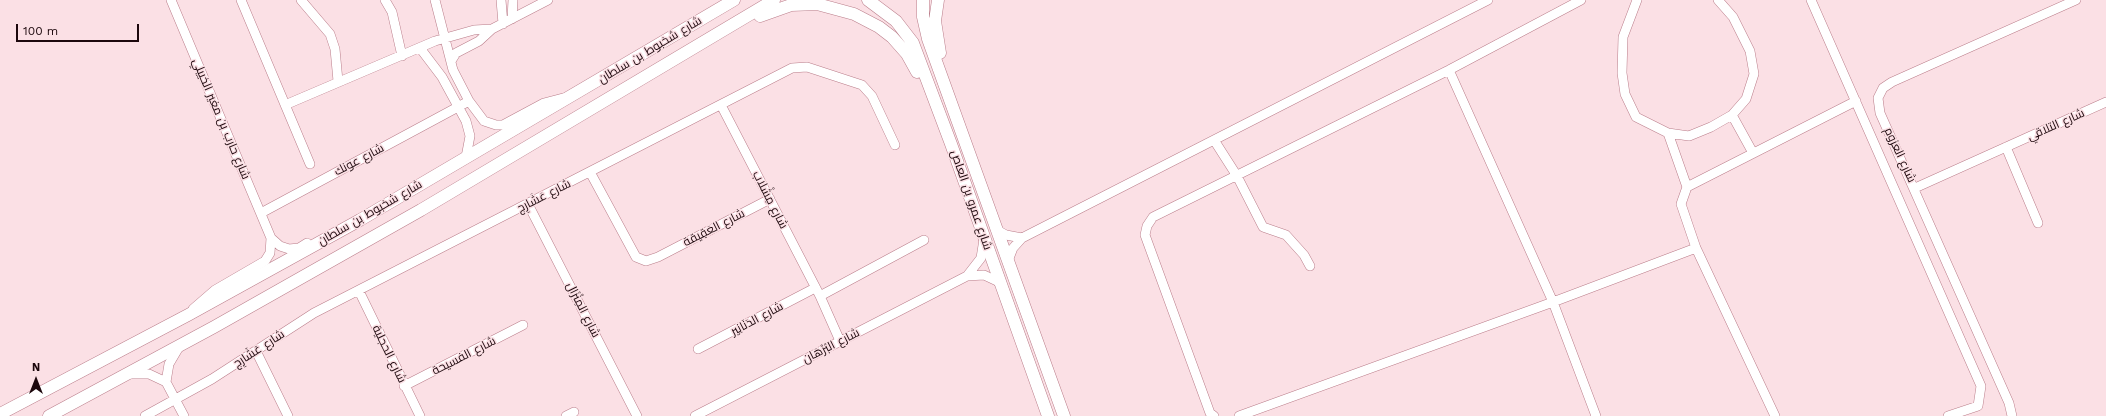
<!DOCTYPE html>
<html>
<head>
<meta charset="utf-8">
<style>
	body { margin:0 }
	#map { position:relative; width:2106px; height:416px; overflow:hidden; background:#fbe0e5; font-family:"Work Sans",sans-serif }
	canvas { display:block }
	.north { position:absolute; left:16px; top:360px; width:40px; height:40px; -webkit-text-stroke:3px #fbe0e5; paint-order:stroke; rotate:0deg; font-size:11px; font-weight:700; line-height:16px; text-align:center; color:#1c070c }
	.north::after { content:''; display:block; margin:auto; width:14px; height:18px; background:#1c070c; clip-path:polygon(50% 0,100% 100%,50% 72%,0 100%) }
	.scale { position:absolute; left:16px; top:24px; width:123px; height:18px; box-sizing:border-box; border:2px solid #1c070c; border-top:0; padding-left:5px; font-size:12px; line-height:14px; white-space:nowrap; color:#1c070c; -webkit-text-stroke:3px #fbe0e5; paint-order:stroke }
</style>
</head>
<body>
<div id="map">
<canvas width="2106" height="416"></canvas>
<div class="north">N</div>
<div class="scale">100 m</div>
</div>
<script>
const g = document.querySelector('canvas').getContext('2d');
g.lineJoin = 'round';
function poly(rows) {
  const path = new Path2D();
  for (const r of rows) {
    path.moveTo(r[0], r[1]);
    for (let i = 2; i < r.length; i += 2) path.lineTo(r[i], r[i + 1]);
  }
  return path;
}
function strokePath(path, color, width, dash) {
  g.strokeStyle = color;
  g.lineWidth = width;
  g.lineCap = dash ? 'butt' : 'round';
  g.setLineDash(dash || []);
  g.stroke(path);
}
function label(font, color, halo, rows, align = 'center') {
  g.font = font + ' "Work Sans",Cairo,sans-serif';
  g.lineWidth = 3;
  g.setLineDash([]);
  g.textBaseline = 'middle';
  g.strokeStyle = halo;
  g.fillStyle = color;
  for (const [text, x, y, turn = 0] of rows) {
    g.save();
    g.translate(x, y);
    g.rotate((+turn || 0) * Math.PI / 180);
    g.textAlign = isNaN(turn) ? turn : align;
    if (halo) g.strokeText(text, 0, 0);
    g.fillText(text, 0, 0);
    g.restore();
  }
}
const minor = poly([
	[171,0,271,238,270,253,265,261,215,290,193,309],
	[241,0,310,164],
	[301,0,330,34,335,49,338,81],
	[385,0,392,12,402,56],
	[435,0,453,70,469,101,484,121,496,125,503,125,544,103,563,98],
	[501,0,503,24],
	[1637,0,1623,37,1622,73,1625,94,1636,117,1668,133,1689,136,1711,127,1732,115,1746,99,1754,74,1750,51,1733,17,1718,0],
	[1811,0,1981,386,1978,406,1948,416],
	[512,19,513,0],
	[420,48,442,77,466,121,470,136,466,157],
	[451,61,456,53,479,41,492,29],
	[1449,70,1553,302,1596,416],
	[285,105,435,41,474,30,492,29,548,0],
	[721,105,820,296,840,341],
	[1732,115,1753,153],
	[1668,133,1687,187],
	[1214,140,1237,176,1263,227,1286,235,1304,255,1310,266],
	[2006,147,2038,223],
	[590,172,636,257,646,261,658,257,770,199],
	[1915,188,2106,102],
	[528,204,637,416],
	[261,213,469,101],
	[997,230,1006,235,1022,238],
	[271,238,280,246,289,249,299,248,307,243],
	[1008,261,1013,248,1022,238,1488,0],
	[967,276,984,275,999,282],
	[359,291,420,416],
	[820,296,924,240],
	[179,347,169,364,166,382,184,416],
	[698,349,815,288],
	[256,351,288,416],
	[130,374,149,374,166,382],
	[404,386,523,325],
	[145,416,212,379,314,313,792,68,807,67,862,85,872,96,895,145],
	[566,416,574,412],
	[695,416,967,276,981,258,984,239],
	[1214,416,1210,413,1145,235,1147,226,1153,217,1449,70,1581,0],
	[1239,416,1553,302,1696,248],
	[1775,416,1696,248,1681,204,1687,187,1856,101],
	[2012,416,2009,403,1880,113,1878,98,1883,88,1892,82,2076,0]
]);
const major = poly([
	[868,0,896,21,913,43,951,144,1048,416],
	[923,0,923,17,928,39,1064,416],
	[938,0,935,21,940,53],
	[760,16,791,5,817,4,854,14,879,27,892,37,907,54,917,72],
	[0,414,188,315,360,220,734,0],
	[49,416,214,327,421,210,774,0]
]);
const streetNames = [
	["شارع شخبوط بن سلطان",650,50,-31],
	["شارع حارب بن مغير الخييلي",221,119,67],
	["شارع التلاقي",2056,125,-24],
	["شارع العزوم",1900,155,65],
	["شارع عونك",359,160,-28],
	["شارع عَشَارِج",544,196,-27],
	["شارع مِشْلاب",770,200,63],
	["شارع عمرو بن العاص",971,200,71],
	["شارع شخبوط بن سلطان",370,213,-30],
	["شارع العَقِيقة",714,228,-27],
	["شارع المِنْزَال",583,310,63],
	["شارع الدَنَانِير",757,319,-28],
	["شارع البُرْهَان",831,346,-27],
	["شارع عَشَارِج",259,349,-33],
	["شارع الحجلية",389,354,64],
	["شارع الفسيحة",464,356,-27]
];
strokePath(minor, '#ba7d8a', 10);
strokePath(major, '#ba7d8a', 13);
strokePath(minor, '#fff', 9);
strokePath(major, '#fff', 12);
label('12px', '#1c070c', '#fbe0e5', streetNames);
</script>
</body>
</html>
